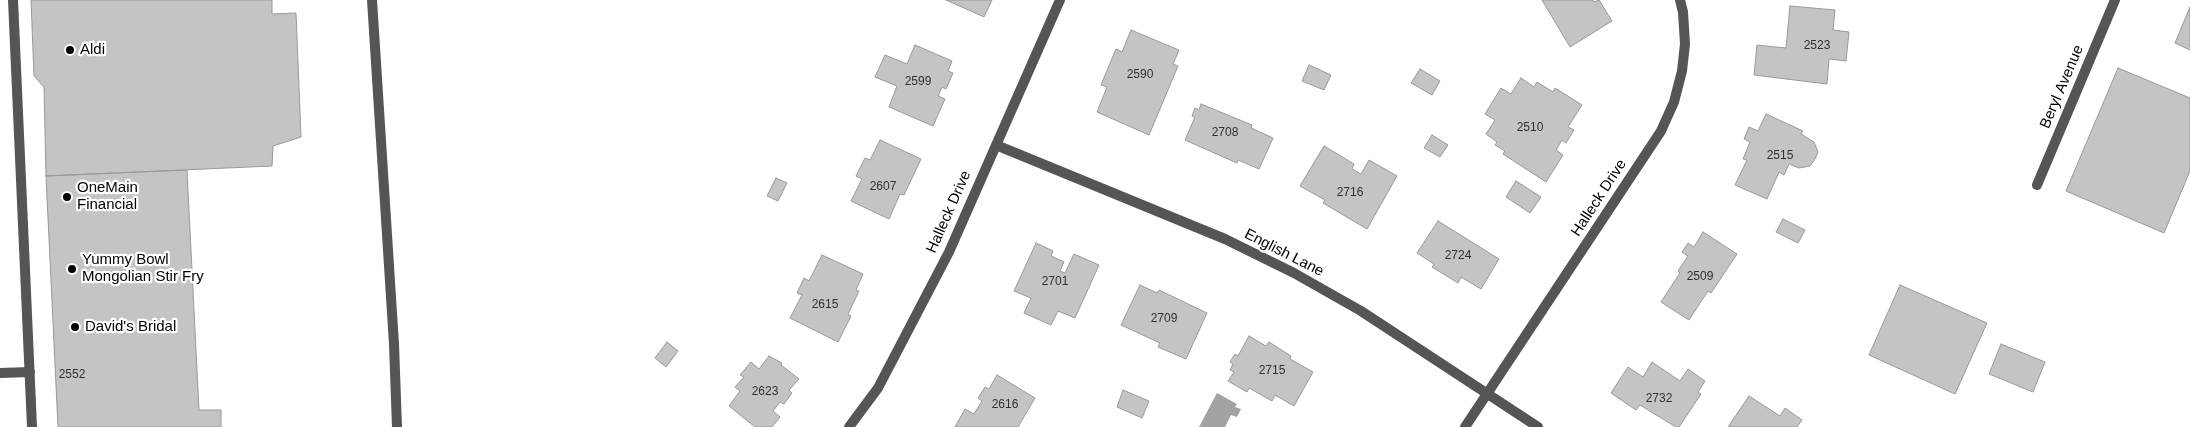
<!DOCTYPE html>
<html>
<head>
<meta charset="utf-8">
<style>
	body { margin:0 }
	canvas { display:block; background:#fff }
</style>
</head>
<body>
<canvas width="2190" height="427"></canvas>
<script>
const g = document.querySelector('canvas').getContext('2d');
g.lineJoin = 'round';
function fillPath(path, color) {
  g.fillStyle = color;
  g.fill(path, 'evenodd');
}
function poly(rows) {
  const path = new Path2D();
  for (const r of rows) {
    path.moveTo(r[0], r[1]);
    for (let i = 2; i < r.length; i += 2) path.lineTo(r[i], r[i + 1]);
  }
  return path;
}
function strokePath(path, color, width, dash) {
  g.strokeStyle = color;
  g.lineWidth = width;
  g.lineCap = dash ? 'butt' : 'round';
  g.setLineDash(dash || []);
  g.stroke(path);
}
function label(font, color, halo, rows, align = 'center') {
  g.font = font + ' Helvetica,sans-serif';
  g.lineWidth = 4.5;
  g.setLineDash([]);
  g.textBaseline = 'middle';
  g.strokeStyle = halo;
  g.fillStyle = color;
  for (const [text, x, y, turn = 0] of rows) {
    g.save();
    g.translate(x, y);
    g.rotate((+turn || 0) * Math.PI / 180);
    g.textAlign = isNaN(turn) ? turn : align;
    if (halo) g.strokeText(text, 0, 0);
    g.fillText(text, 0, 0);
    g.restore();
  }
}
const water = poly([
	[1217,393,1237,404,1235,407,1241,409,1237,417,1231,415,1225,427,1199,427]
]);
const building = poly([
	[31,0,272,0,272,14,296,13,301,137,273,146,272,166,46,176,44,87,34,76,31,0],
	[946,0,992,0,984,17,946,0],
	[1542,0,1593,0,1594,2,1599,0,1612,21,1570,47,1542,0],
	[1790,6,1835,10,1833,30,1849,32,1846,61,1829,59,1827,84,1754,75,1757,45,1786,48,1790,6],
	[2190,7,2190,50,2175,43,2190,7],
	[1131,30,1179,50,1173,64,1178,66,1149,135,1097,112,1107,87,1101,85,1116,49,1122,52,1131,30],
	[915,45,952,61,948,71,953,73,946,89,942,87,938,96,945,99,933,126,889,107,897,86,875,77,885,55,907,64,915,45],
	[1309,65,1331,75,1324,90,1302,81,1309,65],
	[2118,68,2190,98,2190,171,2164,233,2066,191,2118,68],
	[1420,69,1440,81,1432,95,1411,83,1420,69],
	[1521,78,1534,87,1537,82,1553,92,1555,88,1582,105,1568,127,1574,130,1566,143,1562,140,1556,150,1563,155,1546,182,1503,154,1505,151,1495,145,1497,142,1486,134,1495,120,1485,114,1501,88,1511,94,1521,78],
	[1201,104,1252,125,1251,128,1273,138,1259,169,1238,160,1237,163,1185,140,1195,117,1192,116,1195,108,1199,110,1201,104],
	[1766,114,1803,131,1801,134,1814,142,1818,152,1815,159,1810,166,1799,168,1789,164,1784,175,1779,172,1767,199,1735,185,1747,160,1743,159,1750,142,1744,139,1749,127,1758,131,1766,114],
	[1432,135,1448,145,1440,157,1424,148,1432,135],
	[880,140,921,159,904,195,900,194,889,219,851,201,862,179,856,176,865,158,870,160,880,140],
	[1324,146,1354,164,1352,169,1361,174,1369,160,1397,176,1367,229,1323,203,1325,200,1300,186,1324,146],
	[187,170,199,410,221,410,221,427,58,427,46,176,187,170],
	[776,178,787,183,778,201,767,196,776,178],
	[1516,181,1541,197,1530,213,1506,197,1516,181],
	[1783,219,1805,230,1798,243,1776,232,1783,219],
	[1438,221,1499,259,1481,289,1461,277,1458,283,1432,267,1434,264,1417,253,1438,221],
	[1703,232,1737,254,1711,293,1708,291,1689,320,1661,302,1680,273,1678,271,1688,256,1682,252,1688,243,1694,247,1703,232],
	[1036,243,1053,251,1051,256,1064,262,1060,271,1065,273,1074,254,1099,265,1075,318,1058,311,1051,325,1024,313,1031,298,1014,291,1036,243],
	[822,255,863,274,856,290,859,291,848,314,851,316,838,342,790,318,802,295,797,293,804,278,809,281,822,255],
	[1140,285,1157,293,1159,290,1207,313,1186,359,1158,347,1160,343,1121,325,1140,285],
	[1900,285,1987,323,1955,394,1869,355,1900,285],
	[1249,336,1266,346,1269,342,1291,356,1290,359,1313,372,1294,406,1275,395,1272,401,1249,388,1247,392,1228,381,1234,372,1230,370,1233,364,1230,362,1235,354,1238,356,1249,336],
	[667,342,678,351,666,367,655,358,667,342],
	[2001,344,2045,362,2033,392,1989,374,2001,344],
	[769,356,782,363,781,365,799,379,789,390,792,393,784,404,780,402,773,411,780,417,772,427,755,427,729,406,740,391,735,387,744,377,740,375,751,362,759,369,769,356],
	[1652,362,1680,381,1688,369,1705,381,1698,392,1701,394,1679,427,1676,427,1640,405,1636,410,1611,393,1628,367,1643,377,1652,362],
	[997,375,1035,398,1018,427,955,427,965,409,974,414,982,401,978,398,985,387,989,389,997,375],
	[1123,390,1149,401,1142,418,1117,407,1123,390],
	[1749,396,1780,416,1785,408,1802,420,1797,427,1728,427,1749,396]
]);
const service = poly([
	[13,0,32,427],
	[372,0,394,344,397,427],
	[0,373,30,372]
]);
const minor = poly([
	[996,145,1225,239,1294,273,1361,311,1538,427],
	[2037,185,2115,0],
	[849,427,878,388,949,252,1060,0],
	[1465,427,1661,131,1674,102,1682,71,1685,44,1683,12,1680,0]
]);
const markers = [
	[70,50,5,"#000"],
	[67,197,5,"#000"],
	[72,269,5,"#000"],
	[75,327,5,"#000"]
];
const numberNames = [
	["2523",1817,46],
	["2590",1140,75],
	["2599",918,82],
	["2510",1530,128],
	["2708",1225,133],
	["2515",1780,156],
	["2607",883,187],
	["2716",1350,193],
	["2724",1458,256],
	["2509",1700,277],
	["2701",1055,282],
	["2615",825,305],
	["2709",1164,319],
	["2715",1272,371],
	["2552",72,375],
	["2623",765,392],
	["2732",1659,399],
	["2616",1005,405]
];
const poiNames = [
	["Aldi",80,50],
	["OneMain",77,188],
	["Financial",77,205],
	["Yummy Bowl",82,260],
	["Mongolian Stir Fry",82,277],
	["David's Bridal",85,327]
];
const streetNames = [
	["Beryl Avenue",2062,87,-67],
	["Halleck Drive",1599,198,-57],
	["Halleck Drive",949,212,-66],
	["English Lane",1284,253,27]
];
fillPath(water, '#a3a3a3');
fillPath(building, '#c4c4c4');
strokePath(building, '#999', 1);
strokePath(service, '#555', 10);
strokePath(minor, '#555', 10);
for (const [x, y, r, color] of markers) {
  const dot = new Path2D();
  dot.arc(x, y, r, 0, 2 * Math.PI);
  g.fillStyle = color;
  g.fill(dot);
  strokePath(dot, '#fff', 2);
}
label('12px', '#313131', null, numberNames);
label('15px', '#000', '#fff', poiNames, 'left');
label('15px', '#000', '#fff', streetNames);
</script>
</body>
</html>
